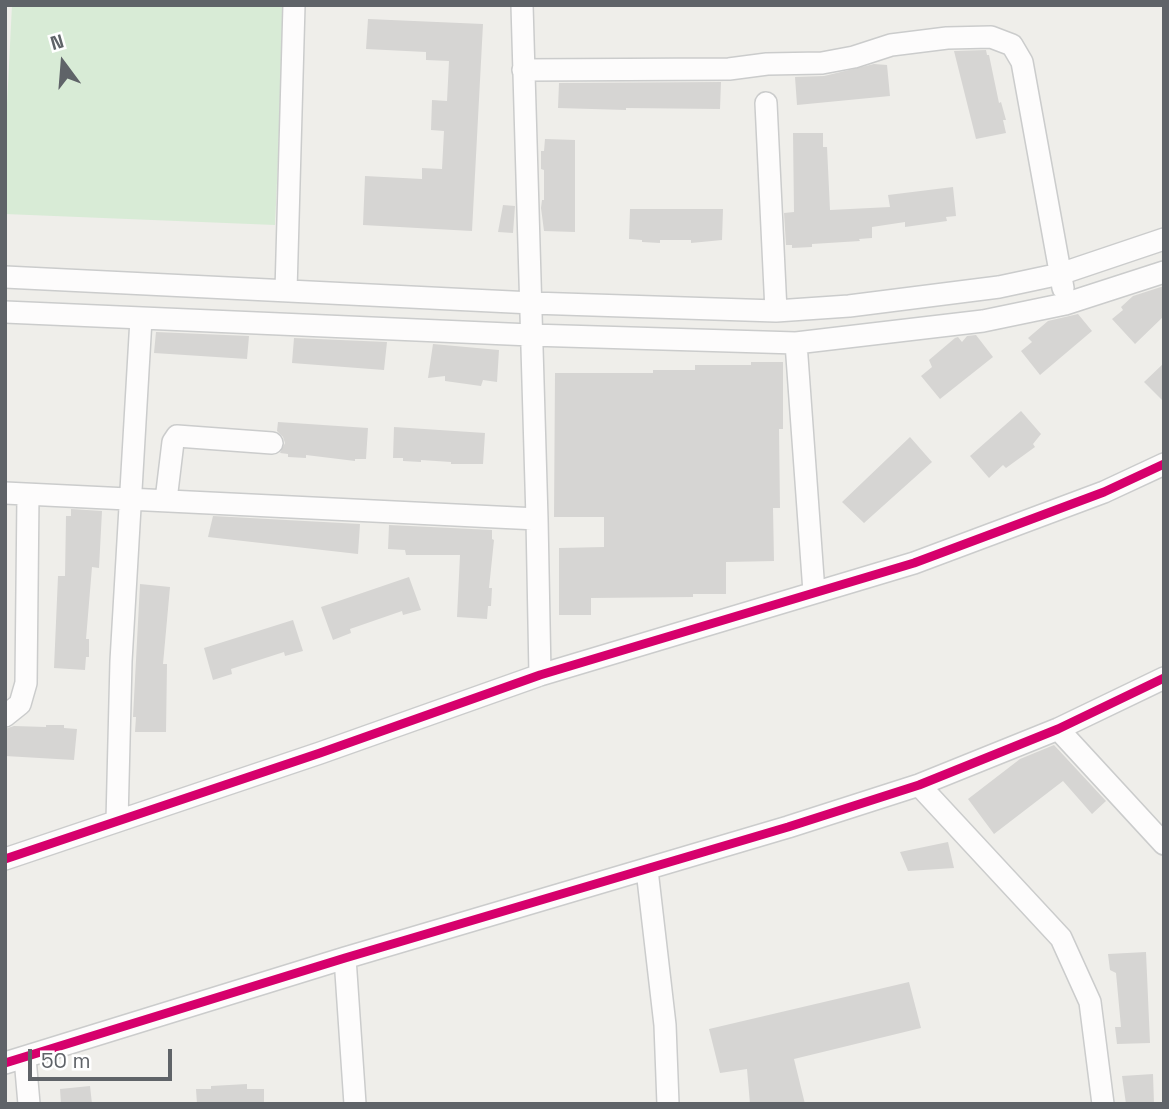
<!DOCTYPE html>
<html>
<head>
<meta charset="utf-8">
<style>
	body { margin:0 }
	#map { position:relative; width:1169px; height:1109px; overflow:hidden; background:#efeeea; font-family:"Space Grotesk",sans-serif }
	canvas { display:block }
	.frame { position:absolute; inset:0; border:7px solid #5f6368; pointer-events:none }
	.north { position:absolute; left:28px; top:28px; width:70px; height:70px; -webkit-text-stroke:5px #fff; paint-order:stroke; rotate:344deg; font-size:19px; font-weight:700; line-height:28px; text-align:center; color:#5f6368 }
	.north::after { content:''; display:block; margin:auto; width:24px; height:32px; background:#5f6368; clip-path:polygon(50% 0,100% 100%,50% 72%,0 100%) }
	.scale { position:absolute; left:28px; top:1049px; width:144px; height:32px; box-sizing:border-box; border:4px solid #5f6368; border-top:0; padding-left:9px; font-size:21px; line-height:24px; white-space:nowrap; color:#5f6368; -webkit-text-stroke:5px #fff; paint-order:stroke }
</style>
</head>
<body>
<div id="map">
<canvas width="1169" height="1109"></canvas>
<div class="frame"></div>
<div class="north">N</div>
<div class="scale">50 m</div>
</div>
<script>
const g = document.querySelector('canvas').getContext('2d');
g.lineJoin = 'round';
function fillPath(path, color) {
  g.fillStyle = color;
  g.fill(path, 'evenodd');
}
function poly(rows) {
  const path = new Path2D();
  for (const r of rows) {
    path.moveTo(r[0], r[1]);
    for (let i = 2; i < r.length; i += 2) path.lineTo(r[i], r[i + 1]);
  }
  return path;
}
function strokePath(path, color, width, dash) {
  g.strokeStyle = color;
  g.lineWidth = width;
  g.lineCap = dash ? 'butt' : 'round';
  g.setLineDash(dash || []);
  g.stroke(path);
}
const green = poly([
	[12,5,285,5,275,225,5,214,5,145]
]);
const building = poly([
	[368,19,483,24,472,231,363,225,365,176,422,179,422,168,442,169,444,131,431,130,432,100,447,101,449,61,426,60,426,52,366,49],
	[986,50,987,55,989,55,999,103,1001,102,1006,120,1003,120,1006,133,976,139,954,51],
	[874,64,887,65,890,96,797,105,795,77,824,76],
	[721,82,720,109,626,108,626,110,558,108,559,83],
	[793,133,823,133,823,147,827,147,830,210,890,207,888,195,953,187,956,216,946,217,947,221,905,227,905,222,872,227,872,238,859,239,860,241,812,244,812,247,792,248,792,245,786,245,784,213,794,212],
	[545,139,575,140,575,232,544,231,541,208,542,200,544,200,544,170,541,169,541,151,544,151],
	[503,205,515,206,513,233,498,232],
	[630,209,723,209,722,240,691,243,691,240,660,240,660,243,642,242,642,240,629,239],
	[1164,286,1164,316,1135,344,1112,319,1123,310,1121,307,1133,296],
	[1078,314,1092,331,1040,375,1021,351,1032,342,1028,338,1048,321],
	[156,332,249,336,247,359,154,353],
	[976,335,993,357,940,399,921,376,932,367,929,360,955,338,958,337,962,342,967,336],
	[294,338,387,342,384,370,292,363],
	[433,344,499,350,497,382,483,380,481,386,445,381,445,376,428,378],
	[751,362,783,362,783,429,779,429,780,508,773,508,774,561,726,562,726,594,693,594,693,597,591,598,591,615,559,615,559,548,604,547,604,517,554,517,555,373,653,373,653,370,695,370,695,365,751,365],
	[1164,363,1164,402,1144,382],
	[1021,411,1041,434,1033,444,1035,447,1006,468,1003,465,989,478,970,456],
	[278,422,368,428,366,459,355,459,355,461,306,455,306,458,288,457,288,454,280,453,285,443,283,437,277,431],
	[394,427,485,433,483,464,451,464,451,462,421,460,421,462,403,461,403,458,393,458],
	[910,437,932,462,864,523,842,502],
	[71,509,102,511,99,568,92,567,86,639,89,639,89,657,86,657,85,670,54,668,58,576,65,576,66,516,71,516],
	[213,516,360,524,358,554,208,537],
	[389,525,492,530,492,539,494,540,489,588,492,588,491,606,488,606,487,619,457,617,460,555,406,555,405,550,388,549],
	[409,577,421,610,403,615,402,611,350,629,351,633,333,640,321,607],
	[140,584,170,587,163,664,167,664,166,732,135,732,136,717,133,717],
	[293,620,303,651,285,656,284,652,231,669,232,674,213,680,204,648],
	[46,725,64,725,64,728,77,729,74,760,5,756,5,729,14,726,46,727],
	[1054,745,1106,801,1092,814,1063,781,994,834,968,799,1020,759],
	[948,842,954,868,908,871,900,852],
	[1146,952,1150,1043,1117,1044,1115,1027,1121,1027,1116,973,1110,970,1108,954],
	[909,982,921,1028,794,1059,805,1104,750,1104,747,1069,720,1073,709,1029],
	[1153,1074,1154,1104,1126,1104,1122,1076],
	[247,1084,247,1089,264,1089,264,1104,197,1104,196,1089,211,1089,211,1086],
	[90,1086,92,1104,61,1104,60,1089]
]);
const minor = poly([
	[523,70,729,69,767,64,822,63,854,57,891,45,947,38,991,37,1012,45,1022,62,1063,288],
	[766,103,776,311],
	[5,277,532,303,776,311,849,306,999,287,1060,274,1164,239],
	[286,291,294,5],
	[5,312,531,335,796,343,983,321,1065,304,1164,272],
	[796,343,814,592],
	[5,493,537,519,522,5],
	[166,500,173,442,177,436,272,443],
	[537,519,540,675],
	[5,716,20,704,26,683,28,495],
	[1058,729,1164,844],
	[919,785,1061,938,1090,1002,1103,1104],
	[117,821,121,661,141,319],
	[5,859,320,753,540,675,914,563,1104,492,1164,464],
	[647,870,665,1025,668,1104],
	[345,958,355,1104],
	[25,1058,29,1104],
	[5,1063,345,958,788,827,919,785,1058,729,1164,678]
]);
const cycleway = poly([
	[5,859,320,753,540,675,914,563,1104,492,1164,464],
	[5,1063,345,958,788,827,919,785,1058,729,1164,678]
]);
fillPath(green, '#d8ebd6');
fillPath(building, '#d6d5d3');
strokePath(minor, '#cbcccc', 24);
strokePath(minor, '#fdfcfc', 21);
strokePath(cycleway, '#d6006c', 9);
</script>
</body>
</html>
